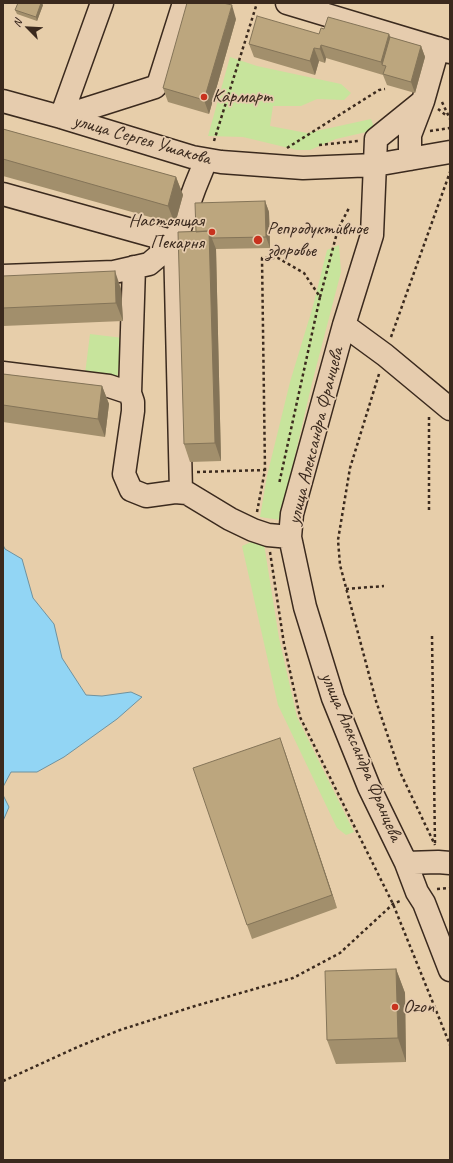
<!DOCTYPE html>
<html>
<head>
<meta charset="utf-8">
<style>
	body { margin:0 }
	#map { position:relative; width:453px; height:1163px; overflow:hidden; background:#e7ceaa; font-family:Caveat,sans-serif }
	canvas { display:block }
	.frame { position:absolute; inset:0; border:4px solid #3b2a1e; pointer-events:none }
	.north { position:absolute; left:8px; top:8px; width:40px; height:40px; -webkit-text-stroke:3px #e6ccae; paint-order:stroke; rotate:294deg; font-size:11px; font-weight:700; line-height:16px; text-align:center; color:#3b2a1e }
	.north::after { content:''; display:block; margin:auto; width:14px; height:18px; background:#3b2a1e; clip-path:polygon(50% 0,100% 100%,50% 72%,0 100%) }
</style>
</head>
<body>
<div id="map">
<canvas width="453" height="1163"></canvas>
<div class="frame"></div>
<div class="north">N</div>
</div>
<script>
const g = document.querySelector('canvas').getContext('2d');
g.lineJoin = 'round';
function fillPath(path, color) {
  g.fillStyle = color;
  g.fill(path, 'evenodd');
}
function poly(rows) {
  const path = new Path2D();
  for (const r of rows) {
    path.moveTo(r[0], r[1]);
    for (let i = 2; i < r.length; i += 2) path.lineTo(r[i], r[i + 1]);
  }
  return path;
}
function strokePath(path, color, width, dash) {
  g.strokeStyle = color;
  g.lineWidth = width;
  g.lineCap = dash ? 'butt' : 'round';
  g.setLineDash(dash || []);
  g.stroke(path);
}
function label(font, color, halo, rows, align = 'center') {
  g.font = font + ' Caveat,sans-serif';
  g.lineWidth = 3.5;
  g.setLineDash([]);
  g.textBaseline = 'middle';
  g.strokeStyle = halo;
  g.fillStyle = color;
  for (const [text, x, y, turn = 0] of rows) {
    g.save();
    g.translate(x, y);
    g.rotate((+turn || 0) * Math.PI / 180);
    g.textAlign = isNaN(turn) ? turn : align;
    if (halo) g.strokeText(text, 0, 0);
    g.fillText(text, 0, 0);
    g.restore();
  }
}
const green = poly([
	[230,57,257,66,341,84,351,93,344,100,317,99,301,106,273,106,270,126,307,133,371,119,375,130,336,139,310,150,297,150,243,137,208,136],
	[339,245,341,272,312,383,280,520,260,517,267,476,290,382,313,306,327,250],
	[90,334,123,338,117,379,85,374],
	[258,539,264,544,279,638,297,717,354,832,346,835,337,828,278,705,242,546]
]);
const water = poly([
	[3,545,5,549,22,559,33,598,54,624,62,658,86,695,102,696,131,692,142,697,117,719,64,757,37,772,11,772,3,787,3,545],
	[3,795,9,807,3,821,3,795]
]);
const path = poly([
	[442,102,450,119],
	[438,109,447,116],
	[430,131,450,128],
	[214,141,257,3],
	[319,145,358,141],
	[287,148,379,90,385,89],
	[320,297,338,229,349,208],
	[391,337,450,172],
	[379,374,350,468,338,540,340,565,376,701,400,772,435,845],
	[197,472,265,470],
	[429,510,429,415],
	[257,512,265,470,262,258,278,258,304,273,320,297,279,484],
	[270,552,284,644,300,717,393,904,450,1045],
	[346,589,384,586],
	[432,636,435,844],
	[437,889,450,888],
	[3,1081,80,1046,120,1030,195,1006,293,978,340,953,393,904,402,900]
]);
const minor = poly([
	[287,3,450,52],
	[3,101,61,117,192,157,221,162,303,168,375,165,450,152],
	[423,101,376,139,372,235,344,325,292,514,290,537,305,607,333,698,369,787,406,863,417,892,424,903,450,970],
	[61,117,155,87,159,82,184,3],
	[61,117,102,3],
	[410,159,410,135,423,101,438,48],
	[3,194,175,242],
	[3,276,114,272,149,264,175,242],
	[344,325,385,355,450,409],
	[3,373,109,386,130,393,133,402,133,411,124,474,131,490,146,496,175,492,187,493,230,519,253,530,268,535,290,537],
	[130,393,134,267],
	[181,492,175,242,195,187,206,160],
	[406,863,438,862,450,863]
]);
const wall = poly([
	[43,5,37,21,17,14,15,10],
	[236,19,209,114,168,102,163,88],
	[324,29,389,34,390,37,421,46,425,57,415,93,387,85,383,75,326,58,325,63,319,61,315,75,254,57,249,44,319,34],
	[3,129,176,177,183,195,175,224,3,176],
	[265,201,269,212,270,248,216,249,221,461,190,462,184,444,196,232],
	[3,276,121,289,123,321,3,326],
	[3,374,102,386,109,404,105,437,3,422],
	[285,752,337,908,252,939,247,925],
	[396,969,405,993,406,1062,336,1064,327,1040]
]);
const shadedWall = poly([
	[41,3,42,3,43,5,37,21,36,17],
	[232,5,236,19,209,114,204,100],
	[389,34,394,48,386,66,382,65,381,62],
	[321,45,326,58,325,63,320,49],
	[421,46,425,57,415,93,411,82],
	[314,48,319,61,315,75,310,61],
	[176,177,183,195,175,224,168,206],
	[265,201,269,212,270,248,266,237],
	[209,231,216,249,221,461,215,443],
	[115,271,121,289,123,321,116,303],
	[102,386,109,404,105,437,98,419],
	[280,738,285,752,337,908,332,895],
	[396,969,405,993,406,1062,398,1038]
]);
const building = poly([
	[18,3,41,3,36,17,15,10,18,3],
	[187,3,223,3,232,5,204,100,163,88,187,3],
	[257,16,319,34,321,28,324,29,328,17,389,34,381,62,321,45,320,49,314,48,310,61,249,44,257,16],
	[390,37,421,46,411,82,383,74,386,66,382,65,390,37],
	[3,129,176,177,168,206,3,159,3,129],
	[265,201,266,237,212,238,209,231,196,232,195,203,265,201],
	[209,231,215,443,184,444,178,232,209,231],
	[115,271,116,303,3,308,3,276,115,271],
	[3,374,102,386,98,419,3,405,3,374],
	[280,738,332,895,247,925,193,768,280,738],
	[396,969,398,1038,327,1040,325,971,396,969]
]);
const markers = [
	[204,97,4,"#c8321e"],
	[212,232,4,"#c8321e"],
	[258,240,5,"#c8321e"],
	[395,1007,4,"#c8321e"]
];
const poiNames = [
	["Кармарт",212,97],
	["Настоящая",204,221,"right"],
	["Пекарня",204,243,"right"],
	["Репродуктивное",267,229],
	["здоровье",267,251],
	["Ozon",403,1007]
];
const streetNames = [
	["улица Сергея Ушакова",142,140,16],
	["улица Александра Францева",316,436,-76],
	["улица Александра Францева",361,757,67]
];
fillPath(green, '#c7e49c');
fillPath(water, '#92d5f4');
strokePath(water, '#6f919e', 1);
strokePath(minor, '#3b2a1e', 25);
strokePath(path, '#3b2a1e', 2.5, [3, 3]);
strokePath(minor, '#e6ccae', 22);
fillPath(wall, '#a28f6c');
fillPath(shadedWall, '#847458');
fillPath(building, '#bca67e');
strokePath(building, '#847458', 1);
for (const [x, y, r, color] of markers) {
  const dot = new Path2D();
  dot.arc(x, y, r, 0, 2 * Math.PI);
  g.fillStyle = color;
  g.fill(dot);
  strokePath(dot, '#e6ccae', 1.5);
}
label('19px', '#3b2a1e', '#e6ccae', poiNames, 'left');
label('19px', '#3b2a1e', '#e6ccae', streetNames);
</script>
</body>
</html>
